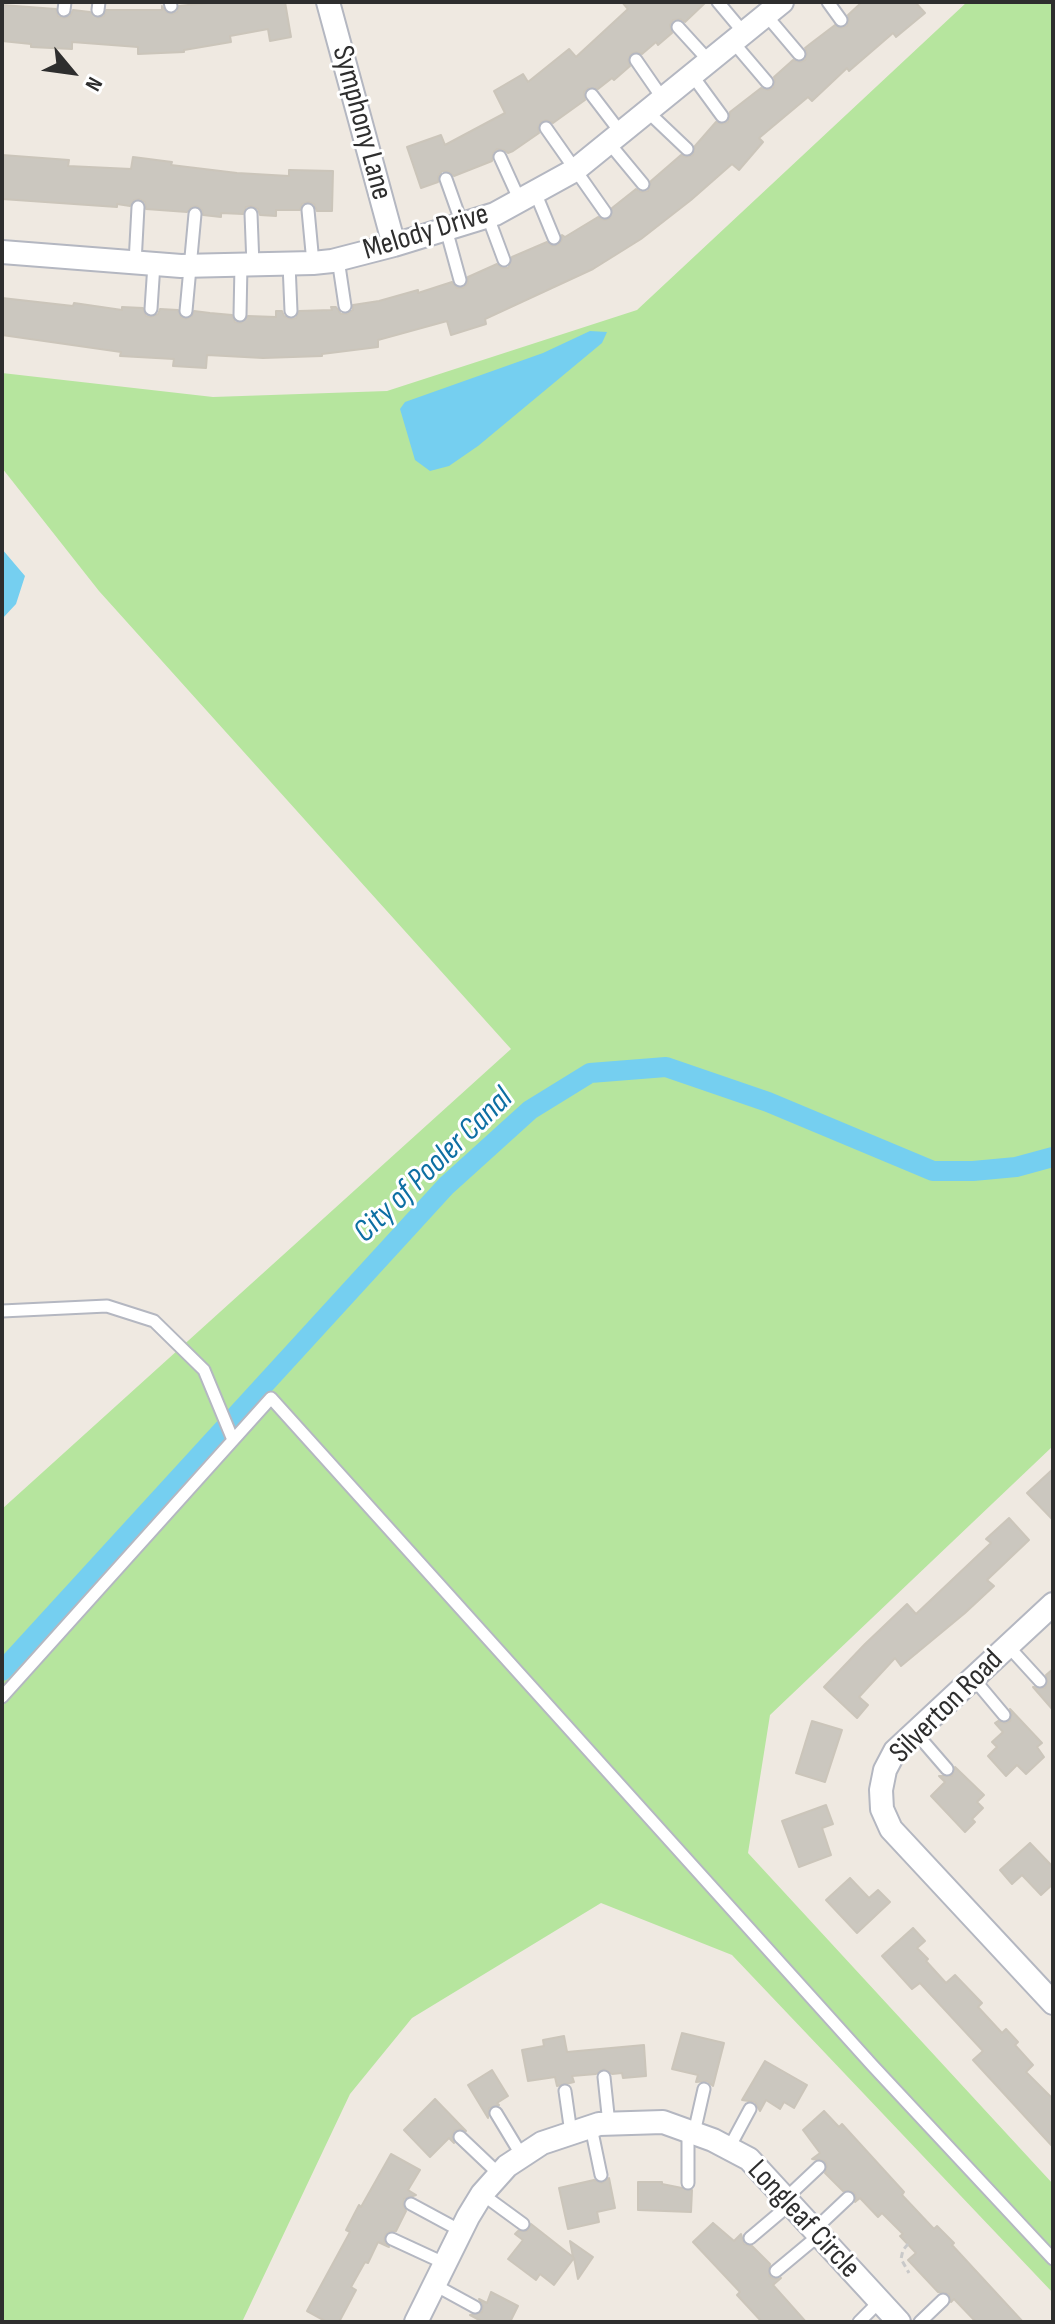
<!DOCTYPE html>
<html>
<head>
<meta charset="utf-8">
<style>
	body { margin:0 }
	#map { position:relative; width:1055px; height:2324px; overflow:hidden; background:#efe9e1; font-family:"Sofia Sans Condensed",sans-serif }
	canvas { display:block }
	.frame { position:absolute; inset:0; border:4px solid #2e2e2e; pointer-events:none }
	.north { position:absolute; left:32px; top:32px; width:80px; height:80px; -webkit-text-stroke:6px #fff; paint-order:stroke; rotate:119deg; font-size:22px; font-weight:700; line-height:32px; text-align:center; color:#2e2e2e }
	.north::after { content:''; display:block; margin:auto; width:28px; height:36px; background:#2e2e2e; clip-path:polygon(50% 0,100% 100%,50% 72%,0 100%) }
</style>
</head>
<body>
<div id="map">
<canvas width="1055" height="2324"></canvas>
<div class="frame"></div>
<div class="north">N</div>
</div>
<script>
const g = document.querySelector('canvas').getContext('2d');
g.lineJoin = 'round';
function fillPath(path, color) {
  g.fillStyle = color;
  g.fill(path, 'evenodd');
}
function poly(rows) {
  const path = new Path2D();
  for (const r of rows) {
    path.moveTo(r[0], r[1]);
    for (let i = 2; i < r.length; i += 2) path.lineTo(r[i], r[i + 1]);
  }
  return path;
}
function strokePath(path, color, width, dash) {
  g.strokeStyle = color;
  g.lineWidth = width;
  g.lineCap = dash ? 'butt' : 'round';
  g.setLineDash(dash || []);
  g.stroke(path);
}
function label(font, color, halo, rows, align = 'center') {
  g.font = font + ' "Sofia Sans Condensed",sans-serif';
  g.lineWidth = 6;
  g.setLineDash([]);
  g.textBaseline = 'middle';
  g.strokeStyle = halo;
  g.fillStyle = color;
  for (const [text, x, y, turn = 0] of rows) {
    g.save();
    g.translate(x, y);
    g.rotate((+turn || 0) * Math.PI / 180);
    g.textAlign = isNaN(turn) ? turn : align;
    if (halo) g.strokeText(text, 0, 0);
    g.fillText(text, 0, 0);
    g.restore();
  }
}
const green = poly([
	[967,2,1053,2,1053,1446,770,1715,748,1853,1053,2184,1053,2293,732,1955,601,1903,412,2018,350,2094,242,2322,2,2322,2,1509,511,1049,99,591,2,468,2,373,213,397,387,391,637,310]
]);
const water = poly([
	[590,331,607,332,602,343,478,446,449,466,430,471,415,460,400,409,405,402,543,353],
	[2,549,25,576,16,604,2,619]
]);
const canal = poly([
	[2,1671,446,1186,530,1110,590,1073,666,1067,768,1102,933,1171,973,1171,1016,1167,1053,1157]
]);
const building = poly([
	[216,2,285,2,291,37,270,41,268,29,230,36,231,42,184,50,184,52,138,54,138,47,72,42,72,49,31,47,31,44,2,41,2,5,56,9,58,16,64,18,70,16,73,10,90,12,98,18,104,16,106,10,162,10,162,6,166,12,172,14,177,12,179,6,216,2],
	[622,2,706,2,685,22,680,19,673,20,670,25,672,33,658,45,656,42,642,54,636,52,631,54,628,60,630,66,614,80,612,78,598,89,588,88,584,92,585,100,553,123,546,120,541,122,538,128,539,133,513,151,508,153,504,150,497,149,493,153,492,161,454,176,448,171,442,171,438,177,438,182,421,188,407,147,441,135,445,145,505,113,494,91,523,74,528,82,569,49,576,57,628,9,622,2],
	[862,2,915,2,925,13,896,37,893,33,849,71,847,68,812,101,808,97,759,138,763,142,739,170,732,164,691,200,641,239,593,269,485,319,486,324,451,335,447,321,378,340,378,347,322,354,322,356,263,358,207,355,206,368,173,366,174,359,120,356,121,352,2,335,2,298,73,306,74,303,122,310,122,307,143,308,146,316,151,317,158,314,160,309,178,310,181,317,186,319,192,316,194,311,210,313,232,315,235,322,241,323,248,316,276,317,276,311,282,311,284,316,291,319,296,318,299,311,332,310,331,307,336,307,341,314,347,314,353,310,353,305,379,301,418,290,418,293,452,282,457,288,463,288,468,283,468,277,497,264,502,268,508,268,512,257,547,242,552,246,558,245,562,240,562,235,565,237,598,217,605,220,610,218,612,208,636,189,641,192,648,191,651,181,681,155,686,157,693,155,695,146,716,122,722,124,728,122,730,112,761,88,768,90,773,88,775,81,774,77,793,60,800,62,805,60,807,53,805,48,810,44,835,25,841,28,847,26,849,20,848,15,862,2],
	[2,155,69,160,68,166,131,169,133,157,172,162,171,165,237,173,289,176,289,170,333,171,332,211,317,211,314,204,308,202,302,204,300,210,276,210,276,216,260,215,258,209,251,206,246,207,243,214,221,213,221,217,203,215,202,210,197,206,191,207,187,212,146,209,145,202,139,199,134,200,130,206,117,204,117,207,2,199,2,155],
	[1053,1469,1053,1520,1027,1493,1053,1469],
	[1009,1518,1029,1540,987,1580,994,1586,965,1613,901,1666,895,1658,859,1697,868,1705,857,1718,824,1687,865,1644,907,1604,916,1614,991,1543,986,1539,1009,1518],
	[1053,1669,1053,1710,1033,1687,1045,1688,1048,1683,1046,1675,1053,1669],
	[1010,1709,1042,1743,1037,1747,1044,1757,1026,1774,1017,1765,1006,1776,988,1756,997,1747,992,1742,1003,1732,995,1723,998,1721,1005,1723,1010,1721,1012,1714,1010,1709],
	[812,1721,842,1730,825,1782,796,1773,812,1721],
	[955,1767,984,1795,977,1802,983,1808,972,1819,975,1822,965,1832,931,1796,945,1782,939,1776,952,1776,955,1767],
	[826,1805,833,1824,822,1828,831,1855,799,1867,782,1821,826,1805],
	[1030,1843,1053,1867,1053,1884,1041,1895,1022,1875,1012,1884,1000,1870,1030,1843],
	[850,1878,869,1898,878,1890,890,1902,857,1933,826,1900,850,1878],
	[913,1928,925,1941,917,1948,928,1959,926,1961,946,1983,955,1975,982,2003,978,2007,1002,2033,1006,2029,1018,2042,1015,2045,1033,2065,1026,2072,1053,2099,1053,2147,973,2060,983,2051,920,1983,912,1989,882,1956,913,1928],
	[682,2033,724,2043,713,2086,707,2081,696,2082,698,2075,672,2069,682,2033],
	[564,2036,567,2052,644,2045,646,2076,623,2078,622,2073,612,2074,604,2069,596,2074,572,2076,574,2082,557,2086,555,2077,528,2081,522,2050,544,2046,543,2040,564,2036],
	[765,2061,807,2085,794,2108,784,2102,780,2109,766,2100,760,2111,755,2102,742,2100,765,2061],
	[492,2070,508,2096,497,2103,499,2105,489,2108,488,2118,468,2085,492,2070],
	[435,2099,466,2131,461,2129,454,2131,452,2136,454,2143,449,2138,430,2157,404,2130,435,2099],
	[824,2111,839,2127,842,2124,904,2192,902,2195,934,2229,937,2226,954,2243,952,2245,1023,2322,976,2322,954,2299,951,2302,949,2294,938,2292,908,2260,916,2253,900,2236,903,2234,882,2213,878,2217,860,2198,855,2202,856,2197,854,2192,843,2191,825,2173,827,2166,825,2161,812,2159,820,2153,803,2130,824,2111],
	[391,2154,420,2170,408,2190,416,2195,404,2199,403,2205,406,2211,396,2231,390,2231,385,2235,384,2241,389,2247,378,2242,368,2263,365,2262,351,2287,356,2290,339,2322,327,2322,307,2311,350,2232,346,2230,359,2205,361,2207,391,2154],
	[609,2178,615,2208,597,2212,599,2222,568,2229,559,2188,594,2180,602,2183,609,2178],
	[638,2182,662,2182,662,2184,692,2190,691,2212,638,2210,638,2182],
	[713,2223,734,2241,741,2234,744,2244,752,2246,770,2264,769,2276,774,2279,781,2278,773,2285,806,2322,762,2322,737,2295,740,2292,693,2242,713,2223],
	[531,2224,573,2257,570,2241,593,2257,578,2279,574,2258,554,2285,540,2274,536,2280,508,2259,523,2240,515,2234,518,2231,527,2231,531,2224],
	[491,2292,518,2306,510,2322,483,2322,470,2315,482,2312,483,2306,479,2299,487,2303,491,2292]
]);
const path = poly([
	[908,2244,903,2250,901,2259,909,2273]
]);
const service = poly([
	[170,2,171,6],
	[718,2,744,33],
	[828,2,841,20],
	[64,10,65,2],
	[98,10,99,2],
	[766,15,799,54],
	[678,27,709,61],
	[733,42,767,82],
	[636,60,663,99],
	[692,75,722,116],
	[592,95,621,133],
	[648,112,687,149],
	[546,128,605,212],
	[609,143,643,184],
	[500,157,520,201],
	[446,179,462,224],
	[535,192,554,238],
	[308,210,313,263],
	[251,214,253,265],
	[488,217,504,260],
	[446,229,460,280],
	[338,259,345,306],
	[135,263,138,207],
	[289,264,291,311],
	[151,309,154,264],
	[186,311,195,214],
	[240,315,241,265],
	[2,1311,107,1306,154,1321,204,1370,233,1440],
	[1008,1646,1040,1681],
	[973,1678,1004,1715],
	[2,1697,271,1398,873,2066,1053,2259],
	[915,1732,947,1769],
	[604,2077,609,2124],
	[565,2091,571,2133],
	[496,2113,522,2156],
	[591,2127,601,2175],
	[688,2131,688,2183],
	[694,2133,704,2089],
	[460,2137,499,2174],
	[729,2148,750,2109],
	[482,2194,523,2224],
	[785,2199,819,2167],
	[411,2204,461,2231],
	[814,2230,848,2198],
	[750,2238,789,2205],
	[392,2239,444,2263],
	[776,2271,818,2236],
	[433,2284,475,2307],
	[859,2322,879,2302],
	[920,2322,943,2300]
]);
const minor = poly([
	[328,2,394,245],
	[2,252,181,266,313,263,332,261,394,245,495,214,575,170,782,2],
	[1053,1604,895,1751,885,1770,881,1790,882,1809,891,1829,1053,2003],
	[416,2322,468,2217,482,2194,507,2166,542,2143,599,2124,663,2122,713,2140,749,2159,899,2322]
]);
const streetNames = [
	["Symphony Lane",361,123,75],
	["Melody Drive",426,233,-17],
	["Silverton Road",947,1707,-45],
	["Longleaf Circle",803,2220,47]
];
const waterNames = [
	["City of Pooler Canal",434,1166,-44]
];
fillPath(green, '#b6e59e');
fillPath(water, '#75cff0');
strokePath(canal, '#75cff0', 20);
fillPath(building, '#cbc7bf');
strokePath(building, '#cbc5ba', 2);
strokePath(service, '#b4b7c1', 15);
strokePath(minor, '#b4b7c1', 26);
strokePath(path, '#c9c9c9', 3, [6, 4]);
strokePath(service, '#fff', 11);
strokePath(minor, '#fff', 22);
label('30px', '#2e2e2e', '#fff', streetNames);
label('italic 32px', '#0d6fa3', '#fff', waterNames);
</script>
</body>
</html>
